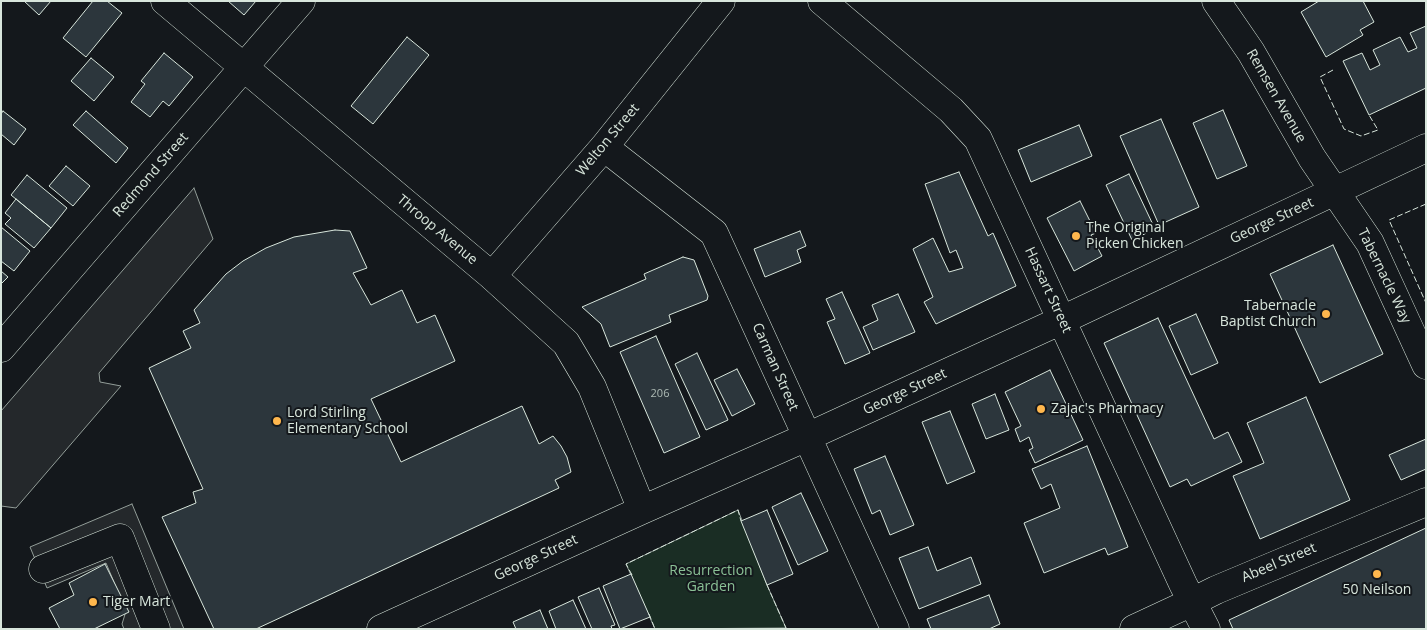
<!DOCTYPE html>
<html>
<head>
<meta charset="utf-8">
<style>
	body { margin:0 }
	#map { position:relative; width:1427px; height:630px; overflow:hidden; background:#14181c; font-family:"Open Sans",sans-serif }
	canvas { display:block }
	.frame { position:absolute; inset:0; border:2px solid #d8e6dc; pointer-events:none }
</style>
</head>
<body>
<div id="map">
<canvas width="1427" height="630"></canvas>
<div class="frame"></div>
</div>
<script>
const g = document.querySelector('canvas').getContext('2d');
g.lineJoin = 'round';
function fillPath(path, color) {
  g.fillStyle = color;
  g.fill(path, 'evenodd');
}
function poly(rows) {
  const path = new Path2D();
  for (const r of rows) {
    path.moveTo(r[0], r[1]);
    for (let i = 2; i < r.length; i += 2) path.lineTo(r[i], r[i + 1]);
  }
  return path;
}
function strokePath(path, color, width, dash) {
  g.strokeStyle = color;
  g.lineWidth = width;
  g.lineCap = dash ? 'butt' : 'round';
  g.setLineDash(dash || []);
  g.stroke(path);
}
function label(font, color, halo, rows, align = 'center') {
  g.font = font + ' "Open Sans",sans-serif';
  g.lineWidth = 4;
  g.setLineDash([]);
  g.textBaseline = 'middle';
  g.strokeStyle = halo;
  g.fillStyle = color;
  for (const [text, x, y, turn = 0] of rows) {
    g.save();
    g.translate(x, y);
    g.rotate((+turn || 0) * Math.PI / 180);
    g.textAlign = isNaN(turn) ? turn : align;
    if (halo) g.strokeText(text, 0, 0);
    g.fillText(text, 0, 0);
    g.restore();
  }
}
const green = poly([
	[738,510,767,585,786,628,655,629,626,564,738,510]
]);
const parking = poly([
	[194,188,213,239,99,373,100,382,121,386,16,508,1,506,1,411,194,188],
	[132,504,184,629,124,629,122,624,126,611,106,563,47,588,30,547,132,504]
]);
const building = poly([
	[24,1,51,1,39,15,24,1],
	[93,1,107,1,122,13,86,57,63,38,93,1],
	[228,1,256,1,244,15,228,1],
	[1319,1,1363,1,1374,22,1360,30,1363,35,1326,57,1301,12,1319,1],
	[1426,26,1426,88,1369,115,1343,61,1362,53,1370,70,1380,65,1373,50,1400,37,1408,52,1417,48,1410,33,1426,26],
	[407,37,429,55,373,124,351,106,407,37],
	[164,53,193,77,169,106,163,101,150,117,131,102,145,84,141,81,164,53],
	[91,58,114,77,94,101,71,81,91,58],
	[1223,110,1247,166,1217,179,1193,123,1223,110],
	[3,111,26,129,14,145,1,134,1,114,3,111],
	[86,111,128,148,116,163,73,125,86,111],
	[1161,119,1199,207,1159,225,1120,136,1161,119],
	[1079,125,1092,156,1031,182,1018,150,1079,125],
	[66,166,90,186,73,206,49,186,66,166],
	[959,172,988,236,993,233,1016,286,936,324,924,302,933,297,913,249,933,238,949,272,963,268,956,250,950,253,925,184,959,172],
	[1129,174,1155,229,1132,240,1106,185,1129,174],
	[27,175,67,208,51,228,11,195,27,175],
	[16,199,51,228,34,248,5,224,11,218,5,213,16,199],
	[1080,201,1096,233,1091,235,1102,256,1074,271,1047,218,1080,201],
	[1,227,30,251,14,271,1,261,1,227],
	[335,230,350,231,367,268,353,273,371,305,402,290,417,323,435,315,455,361,371,399,401,462,522,406,539,444,553,436,561,446,567,457,571,472,555,480,559,488,256,629,214,629,162,517,196,503,193,492,203,489,149,368,191,348,183,331,200,323,194,310,226,274,243,261,266,248,294,237,335,230],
	[800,231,806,246,797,250,801,262,765,277,754,249,800,231],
	[1333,245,1383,354,1320,383,1270,274,1333,245],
	[683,257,694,260,708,296,707,300,669,315,671,322,610,347,601,324,582,307,646,279,644,274,683,257],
	[1,271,8,277,1,284,1,271],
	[842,292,870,353,845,364,827,322,835,319,826,299,842,292],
	[898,294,915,332,873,350,863,327,878,320,872,305,898,294],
	[1196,314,1218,363,1191,375,1169,326,1196,314],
	[1158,318,1214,439,1228,432,1242,462,1191,486,1187,479,1170,487,1104,343,1158,318],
	[656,336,700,437,664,453,620,352,656,336],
	[697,353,728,420,706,430,675,364,697,353],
	[737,369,755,404,732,416,714,380,737,369],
	[1050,370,1083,440,1035,463,1029,450,1033,448,1029,437,1020,442,1015,429,1021,426,1005,392,1050,370],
	[995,394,1009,430,986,439,972,404,995,394],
	[1306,397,1350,500,1260,539,1233,476,1264,463,1247,423,1306,397],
	[950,411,975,472,947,484,922,422,950,411],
	[1426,439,1426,469,1401,480,1389,455,1426,439],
	[1087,446,1128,547,1108,555,1105,548,1044,573,1024,523,1060,508,1051,484,1041,489,1032,469,1087,446],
	[885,456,914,525,890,535,880,510,872,514,854,469,885,456],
	[801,493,828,551,798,565,772,507,801,493],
	[767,510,793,574,767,585,741,521,767,510],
	[1426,528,1426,629,1233,629,1229,620,1426,528],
	[928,547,937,571,971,557,981,584,919,609,899,558,928,547],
	[105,564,129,612,94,629,60,629,49,608,74,595,69,583,105,564],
	[631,574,650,617,620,629,603,586,631,574],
	[599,588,615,625,611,626,612,629,592,629,578,597,599,588],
	[989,595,1000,624,989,629,931,629,927,619,989,595],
	[573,600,586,629,556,629,549,611,573,600],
	[540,610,548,629,516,629,513,622,540,610]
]);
const minor = poly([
	[165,1,492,276,566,343,592,387,642,510],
	[822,1,951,110,978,139,1183,584,1206,629],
	[1216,1,1251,52,1312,158,1370,243,1426,365],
	[604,147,714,233,895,629],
	[492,276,604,147,721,1],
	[1,348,301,1],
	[43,569,120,538,156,629],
	[381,629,642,510,807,437,1062,320,1426,148],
	[1134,629,1192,602,1216,590,1426,502]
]);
const fence = poly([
	[1333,70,1320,77,1344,129,1361,136,1378,130,1369,115],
	[1426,204,1389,220,1426,303],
	[632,575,626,564,738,510,741,521],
	[767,585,786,628,784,629],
	[649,614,655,629]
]);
const markers = [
	[1076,236,5,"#ffb74d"],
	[1326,314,5,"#ffb74d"],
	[1041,409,5,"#ffb74d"],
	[277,421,5,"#ffb74d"],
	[1377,574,5,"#ffb74d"],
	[93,602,5,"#ffb74d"]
];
const numberNames = [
	["206",660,394]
];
const streetNames = [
	["Remsen Avenue",1276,96,60],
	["Welton Street",608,140,-50],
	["Redmond Street",151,175,-49],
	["George Street",1272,221,-25],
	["Throop Avenue",437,230,40],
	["Tabernacle Way",1384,276,64],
	["Hassart Street",1048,290,65],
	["Carman Street",775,367,66],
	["George Street",905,392,-25],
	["George Street",536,558,-25],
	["Abeel Street",1279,563,-23]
];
const poiNames = [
	["The Original",1086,228],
	["Picken Chicken",1086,244],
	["Tabernacle",1316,306,"right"],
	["Baptist Church",1316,322,"right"],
	["Zajac's Pharmacy",1051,409],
	["Lord Stirling",287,413],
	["Elementary School",287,429],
	["50 Neilson",1377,590,"center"],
	["Tiger Mart",103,602]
];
const parkNames = [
	["Resurrection",711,571],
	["Garden",711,587]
];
fillPath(green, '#1a2d24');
strokePath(green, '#939e99', 1);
fillPath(parking, '#24282b');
strokePath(parking, '#939e99', 1);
fillPath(building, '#2c363c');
strokePath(building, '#d8e6dc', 1);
strokePath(minor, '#d8e6dc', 29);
strokePath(minor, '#14181c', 28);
strokePath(fence, '#d8e6dc', 1, [6, 2.5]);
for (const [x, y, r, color] of markers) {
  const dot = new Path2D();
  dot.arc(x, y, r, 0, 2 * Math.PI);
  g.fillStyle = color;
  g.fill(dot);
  strokePath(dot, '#14181c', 2);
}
label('11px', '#adbab4', null, numberNames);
label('14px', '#d8e6dc', '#14181c', streetNames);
label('14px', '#d8e6dc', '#14181c', poiNames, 'left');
label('14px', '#8ac095', '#14181c', parkNames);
</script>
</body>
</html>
